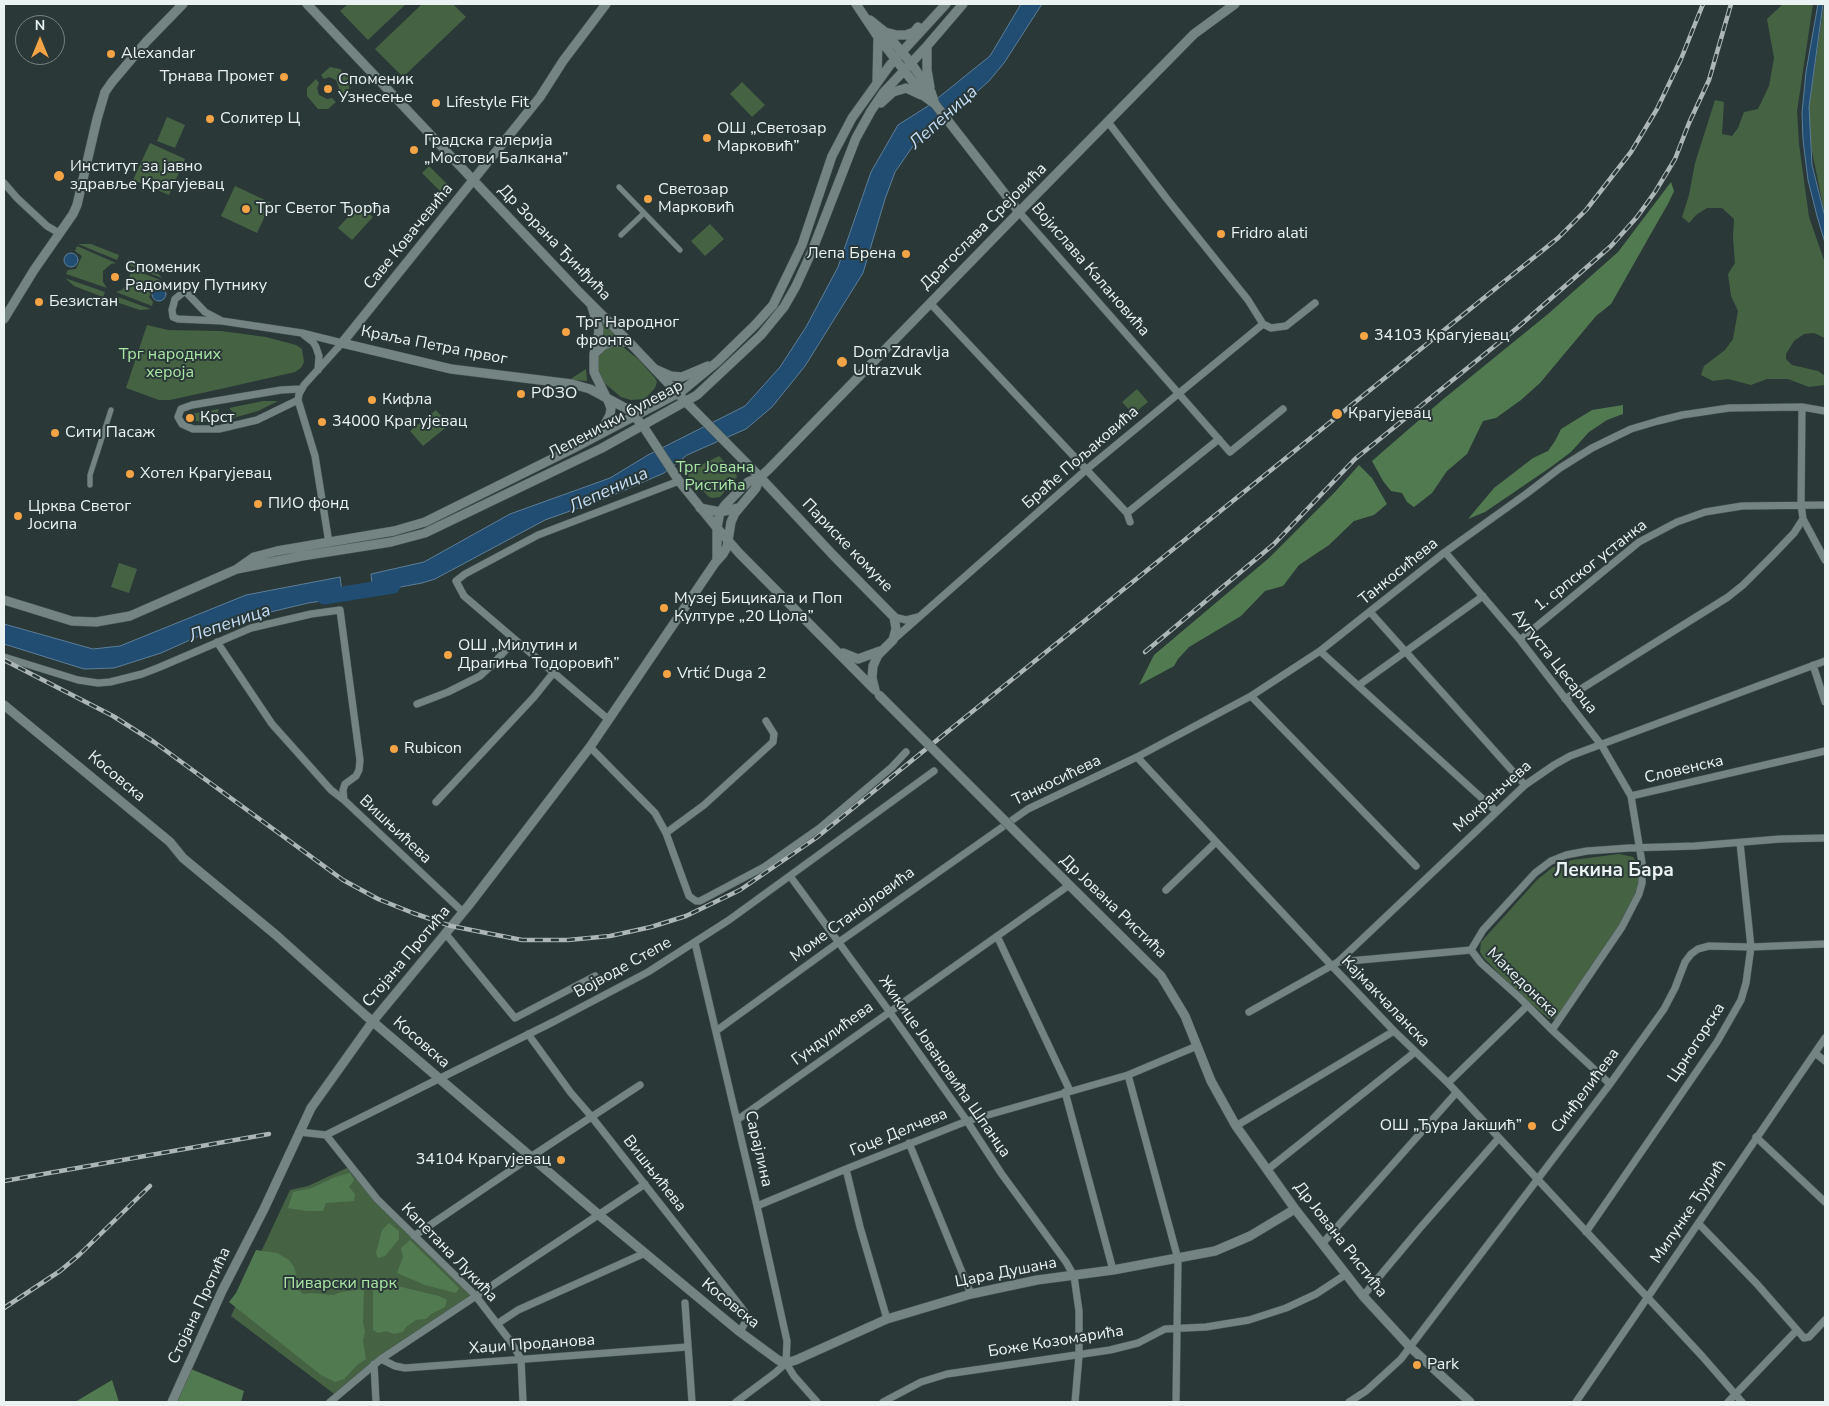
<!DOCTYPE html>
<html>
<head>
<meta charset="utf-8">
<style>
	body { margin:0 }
	#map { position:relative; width:1829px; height:1406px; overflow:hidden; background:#2a3838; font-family:"Nunito Sans",sans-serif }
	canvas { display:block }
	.frame { position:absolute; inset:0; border:5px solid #eaf2f2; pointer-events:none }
	.north { position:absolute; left:15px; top:15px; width:50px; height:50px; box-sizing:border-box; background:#2a3838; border:1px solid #778282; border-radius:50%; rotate:0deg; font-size:14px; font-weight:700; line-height:20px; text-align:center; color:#eaf2f2 }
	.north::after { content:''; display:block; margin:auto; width:18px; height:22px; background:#f4a345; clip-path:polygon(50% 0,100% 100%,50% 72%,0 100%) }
</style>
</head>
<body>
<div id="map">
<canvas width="1829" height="1406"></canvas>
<div class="frame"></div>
<div class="north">N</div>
</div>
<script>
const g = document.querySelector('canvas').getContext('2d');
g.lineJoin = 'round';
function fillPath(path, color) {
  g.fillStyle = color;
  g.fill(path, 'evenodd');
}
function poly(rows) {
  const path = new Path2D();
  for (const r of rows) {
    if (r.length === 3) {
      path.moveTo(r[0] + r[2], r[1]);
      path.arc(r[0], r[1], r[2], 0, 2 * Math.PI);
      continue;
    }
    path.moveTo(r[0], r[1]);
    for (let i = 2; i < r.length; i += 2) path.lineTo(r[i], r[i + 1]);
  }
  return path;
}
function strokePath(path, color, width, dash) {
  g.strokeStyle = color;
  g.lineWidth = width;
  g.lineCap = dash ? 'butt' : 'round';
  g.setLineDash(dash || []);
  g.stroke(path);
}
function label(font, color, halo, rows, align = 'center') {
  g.font = font + ' "Nunito Sans",sans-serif';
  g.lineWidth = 4;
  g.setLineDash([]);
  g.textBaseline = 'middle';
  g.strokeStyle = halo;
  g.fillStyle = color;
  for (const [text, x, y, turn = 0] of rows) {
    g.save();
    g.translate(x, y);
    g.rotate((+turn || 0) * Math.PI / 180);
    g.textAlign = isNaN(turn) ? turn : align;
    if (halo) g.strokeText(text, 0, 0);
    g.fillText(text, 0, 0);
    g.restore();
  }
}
const green = poly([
	[348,4,406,4,368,40,340,11],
	[422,4,453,4,466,17,403,77,375,49],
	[1783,4,1813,4,1797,111,1799,144,1809,217,1825,263,1825,338,1814,333,1804,334,1794,341,1786,354,1786,359,1792,365,1818,371,1825,376,1825,385,1809,387,1788,379,1767,379,1751,385,1728,379,1713,381,1701,375,1704,366,1725,350,1733,339,1738,311,1731,296,1728,274,1735,263,1733,238,1734,219,1722,208,1707,208,1696,215,1689,223,1682,217,1689,195,1695,163,1715,100,1724,102,1722,134,1732,136,1738,128,1744,112,1758,109,1769,86,1774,58,1767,19],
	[1824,4,1825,4,1825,216,1808,131,1809,107],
	[330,67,340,69,350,80,349,90,341,98,337,93,339,88,336,80,329,77,324,79,321,75],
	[316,79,319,83,317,88,319,95,327,99,332,98,336,102,328,109,318,109,307,96,307,88],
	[742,82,765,105,752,117,730,94],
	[167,117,185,125,175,148,157,141],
	[150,143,185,159,169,195,133,180],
	[429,166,450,187,450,192,445,196,422,173],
	[235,186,271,203,257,233,221,216],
	[359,205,373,217,352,240,338,228],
	[710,224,724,239,705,256,691,241],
	[78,244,91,244,119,255,117,260],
	[77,246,116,263,111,264,103,271,103,282,107,288,66,274,68,270,76,269,82,256,75,251],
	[128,259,153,268,162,278,126,264],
	[125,266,160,280,159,284,154,286,149,297,153,302,152,306,116,292,122,290,129,281,130,274],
	[65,278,105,292,103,297,74,286],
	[115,296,151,309,140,310,113,301],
	[601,320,617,336,609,338,599,344],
	[147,325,168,330,221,331,266,337,296,345,302,349,304,362,301,368,295,372,225,388,170,400,159,400,126,388],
	[617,344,623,347,639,360,655,378,657,382,655,388,645,399,631,400,621,397,602,381,597,367,597,360,599,354,608,347],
	[586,369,587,381,571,380,572,378],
	[1137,389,1148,402,1133,414,1122,402],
	[263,401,278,401,258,411,233,418,233,412,229,408],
	[219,409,217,416,221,421,201,422,189,419,187,417,191,414],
	[436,410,449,425,423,446,410,431],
	[719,456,736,474,737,477,720,497,712,498,709,497,685,473],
	[119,563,137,569,129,593,111,587],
	[1619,854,1633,857,1637,862,1639,874,1637,892,1629,912,1557,1018,1554,1019,1549,1019,1513,988,1483,957,1480,952,1481,942,1537,880,1553,867,1572,860],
	[349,1167,472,1297,379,1360,337,1396,231,1316,290,1190,308,1186]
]);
const forest = poly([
	[1671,182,1674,191,1669,202,1611,304,1596,316,1540,383,1521,400,1496,418,1483,421,1467,454,1447,471,1432,493,1414,507,1407,502,1402,493,1391,491,1383,481,1372,461,1441,401,1548,314,1618,252],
	[1623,405,1623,414,1607,420,1589,432,1571,452,1551,467,1485,512,1468,519,1494,488,1533,458,1548,451,1555,441,1561,429,1592,410],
	[1359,465,1372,478,1387,504,1374,515,1354,521,1329,545,1299,565,1283,586,1265,591,1241,616,1189,647,1178,659,1174,666,1139,685,1154,655,1269,558,1334,493],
	[350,1173,354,1180,349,1187,355,1194,354,1201,326,1203,323,1211,307,1211,288,1208,293,1192,312,1188,335,1177],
	[389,1223,399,1231,399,1239,385,1256,378,1258,376,1253,382,1230],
	[410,1240,459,1288,456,1293,425,1285,397,1273,403,1257,401,1248],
	[256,1250,277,1253,289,1260,294,1267,296,1274,296,1288,303,1294,311,1293,333,1295,341,1292,364,1289,363,1323,365,1331,363,1341,366,1359,357,1365,344,1379,335,1382,321,1375,229,1302,236,1293],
	[377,1279,397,1286,439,1296,447,1300,445,1307,431,1314,426,1319,416,1320,406,1327,403,1332,394,1334,386,1331,378,1333,373,1330,373,1281],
	[191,1369,244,1391,241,1402,177,1402],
	[112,1380,119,1402,75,1402]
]);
const water = poly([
	[1021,4,1042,4,1004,63,989,81,941,124,913,146,895,172,885,199,863,273,805,366,772,407,746,429,687,455,664,473,609,497,545,520,435,579,422,583,373,592,371,574,424,562,510,514,610,478,648,455,745,406,780,367,806,327,838,267,871,172,898,125,928,106,990,56,1021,4],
	[1818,4,1823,4,1809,107,1812,165,1825,217,1825,243,1817,216,1808,180,1803,140,1802,113,1806,72,1818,4],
	[71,260,7],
	[159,294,7],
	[340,577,343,598,308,603,258,615,219,627,161,653,114,668,84,669,4,644,4,624,93,649,120,646,246,595,340,577]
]);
const river = poly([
	[324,597,393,586]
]);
const pedestrian = poly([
	[619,187,680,250],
	[621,235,644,213],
	[90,485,90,475,111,410]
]);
const minor = poly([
	[1108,122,1167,199,1248,300,1263,324],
	[4,183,17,198,47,226,59,233],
	[1019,212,1230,452,1283,409],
	[930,303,1127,513,1130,522],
	[222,321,205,312,185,291,175,299,172,310,173,317,178,319,222,321,302,333,342,343,304,385,299,394,298,400,315,456,329,543],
	[1263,324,1271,328,1286,326,1315,303],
	[304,335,313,342,316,347,319,356,318,370],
	[298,400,257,420,219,429,193,429,182,424,178,417,181,409,192,405,281,390,300,389],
	[1802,407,1801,504,1803,519,1825,560],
	[1127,513,1219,439],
	[1445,552,1520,640,1602,746,1631,796,1642,863,1642,883,1639,894,1622,927,1552,1030],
	[1371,613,1525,785],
	[894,617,906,620,918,617],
	[893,640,1087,469,1263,324],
	[1520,640,1639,542,1677,522,1705,512,1742,506,1825,505],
	[217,642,272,724,331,790,344,800],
	[1320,651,1496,811],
	[4,657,78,680,98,683,110,682,142,674,160,667,251,628,311,614,340,610,360,760,359,770,356,776,345,784,343,790,344,800,463,912],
	[1813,665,1825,702],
	[1359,685,1483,596],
	[1251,696,1416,866],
	[1565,699,1728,597,1743,585,1772,556,1794,533,1803,519],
	[417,704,448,692,480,676,492,665,515,640],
	[609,720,464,596,456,581,465,574,538,535,679,481],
	[590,747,655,813,666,833,689,896,696,901,700,901,764,867,821,827,892,767,906,752],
	[1137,757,1332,966,1394,1031,1448,1083,1702,1356,1742,1402],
	[1631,796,1825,751],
	[436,802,534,697,554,672],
	[666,833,704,805,773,742,774,734,766,721],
	[790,876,889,1011,967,1121,1001,1173,1066,1262,1074,1276,1079,1311,1079,1356,1075,1402],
	[1166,890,1216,842],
	[445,933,515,1018,595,976],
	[997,936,1070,1091],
	[695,943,757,1206,787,1341,786,1363],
	[1471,950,1483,930,1535,873,1551,861,1566,855,1587,851,1629,848,1695,846,1780,839,1825,838],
	[1338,962,1471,950,1481,963,1519,997,1552,1030,1610,1084],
	[1249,1012,1338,962,1525,785,1554,765,1570,756,1825,661],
	[716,1031,839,942,1028,809,1137,757,1251,696,1320,651,1445,552,1526,494,1560,468,1592,448,1631,429,1658,421,1682,415,1729,408,1802,407,1825,411],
	[528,1034,571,1093,591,1116,741,1307,746,1314,747,1319,740,1332],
	[1815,1053,1825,1061],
	[1128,1075,1178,1259,1176,1402],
	[1448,1083,1527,1006],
	[1065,1092,1113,1270],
	[737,1120,1068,886],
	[1236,1126,1394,1031],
	[299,1132,326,1135,555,1021,648,972,729,920,934,771],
	[326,1135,377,1199,475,1295,511,1342,521,1359,523,1402],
	[1756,1137,1825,1202],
	[909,1143,971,1294],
	[846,1169,860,1227,887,1319],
	[1267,1170,1415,1052],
	[757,1206,846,1169,967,1121,1128,1075,1197,1046],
	[1699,1224,1757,1284,1804,1338,1809,1337,1825,1320],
	[1586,1232,1717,1042,1741,1000,1746,983,1751,947,1740,843],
	[414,1236,532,1156,640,1085],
	[1322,1244,1456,1093],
	[1363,1296,1420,1228,1498,1139],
	[685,1303,692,1402],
	[497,1324,518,1310,645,1253],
	[381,1359,395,1366,405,1368,687,1347],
	[786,1363,794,1376,817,1402],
	[374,1364,376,1402],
	[330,1402,381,1359,645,1184],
	[736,1402,775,1373,786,1363],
	[883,1402,921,1382,947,1374,1110,1350,1138,1343,1165,1329,1206,1327,1249,1320,1286,1308,1316,1294,1345,1275],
	[1349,1402,1366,1391,1401,1359,1410,1347,1610,1084,1664,1009,1675,988,1685,962,1691,954,1698,949,1709,946,1751,947,1825,944],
	[1576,1402,1825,1038],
	[1728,1402,1797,1330]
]);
const tertiary = poly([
	[307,4,579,292,629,342,686,402],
	[606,4,563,61,540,97,342,343,451,369,572,384,590,389,629,410,643,426],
	[1019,212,1194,34,1235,4],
	[592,307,599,329,598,338,594,354,594,372,606,397],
	[4,319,34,270,73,214,77,205,97,119,105,92,112,82,146,42,183,4],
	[594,354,604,345,612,342,629,342],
	[760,477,833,555,894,617,896,629,893,640,878,655,873,666,872,678,875,690],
	[717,528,739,553,874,689],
	[843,653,858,659,880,651],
	[4,705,170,842,183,858,276,935,365,1015,599,1215,740,1332,778,1360,786,1363,796,1360,887,1319,971,1294,1037,1280,1113,1270,1215,1251,1250,1236,1295,1209],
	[1042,858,1161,976,1185,1016,1211,1081,1236,1126,1295,1209,1363,1296,1410,1347,1470,1402]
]);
const secondary = poly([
	[870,20,885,32,911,63,931,92,935,104],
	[885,32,897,35,906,35,914,32,918,27],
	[927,46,927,70,930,87],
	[877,81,878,37],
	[881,103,893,92,903,89,906,88,921,95],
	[655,369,671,376,682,377,708,366],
	[686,402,760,477],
	[643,426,679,481,717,528],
	[597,433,604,426,610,415,611,408,607,398],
	[700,508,720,512,738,508],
	[717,560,717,528,720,512,725,505,748,482,760,477,768,470,1019,212,935,104,924,96,878,37,856,4],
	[237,569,302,556,391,542,425,533,602,448,697,395,761,335,784,307,796,286,812,251,856,138,871,111,883,93,927,46,963,4],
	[4,600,72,621,96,622,130,616,237,569,254,557,277,551,394,531,425,522,572,449,682,391,717,362,755,325,773,305,802,245,832,156,852,118,890,65,946,4],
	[172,1402,222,1291,264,1209,311,1108,373,1021,469,905,590,747,715,563,723,554,727,547,731,522,735,513,756,488,760,477]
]);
const rail = poly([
	[1145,652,1274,544,1355,459,1517,328,1611,246,1637,217,1655,192,1675,159,1689,123,1709,80,1731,4],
	[4,660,113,716,154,742,343,880,378,899,413,913,451,926,522,940,568,940,610,936,651,927,686,916,740,890,816,838,1558,238,1586,210,1631,152,1657,109,1681,59,1703,4],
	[4,1181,269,1134],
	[4,1308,60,1271,79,1255,150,1186]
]);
const tertiaryBridge = poly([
	[879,695,1042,858]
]);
const markers = [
	[111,54,5,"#f4a345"],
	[284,77,5,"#f4a345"],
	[328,89,5,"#f4a345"],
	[436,103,5,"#f4a345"],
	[210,119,5,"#f4a345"],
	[707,138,5,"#f4a345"],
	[414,150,5,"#f4a345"],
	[59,176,6,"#f4a345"],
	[648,199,5,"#f4a345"],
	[246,209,5,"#f4a345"],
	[1221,234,5,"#f4a345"],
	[906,254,5,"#f4a345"],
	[115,277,5,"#f4a345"],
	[39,302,5,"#f4a345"],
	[566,332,5,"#f4a345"],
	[1364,336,5,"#f4a345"],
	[842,362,6,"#f4a345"],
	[521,394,5,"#f4a345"],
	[372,400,5,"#f4a345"],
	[1337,414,6,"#f4a345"],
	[190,418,5,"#f4a345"],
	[322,422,5,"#f4a345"],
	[55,433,5,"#f4a345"],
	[130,474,5,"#f4a345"],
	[258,504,5,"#f4a345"],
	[18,516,5,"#f4a345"],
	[664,608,5,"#f4a345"],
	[448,655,5,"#f4a345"],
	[667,674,5,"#f4a345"],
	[394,749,5,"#f4a345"],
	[1532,1126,5,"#f4a345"],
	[561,1160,5,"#f4a345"],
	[1417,1365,5,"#f4a345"]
];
const poiNames = [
	["Alexandar",121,54],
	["Трнава Промет",274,77,"right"],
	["Споменик",338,80],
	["Узнесење",338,98],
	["Lifestyle Fit",446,103],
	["Солитер Ц",220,119],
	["ОШ „Светозар",717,129],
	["Марковић”",717,147],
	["Градска галерија",424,141],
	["„Мостови Балкана”",424,159],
	["Институт за јавно",70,167],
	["здравље Крагујевац",70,185],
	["Светозар",658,190],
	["Марковић",658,208],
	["Трг Светог Ђорђа",256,209],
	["Fridro alati",1231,234],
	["Лепа Брена",896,254,"right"],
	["Споменик",125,268],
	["Радомиру Путнику",125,286],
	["Безистан",49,302],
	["Трг Народног",576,323],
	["фронта",576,341],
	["34103 Крагујевац",1374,336],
	["Dom Zdravlja",853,353],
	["Ultrazvuk",853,371],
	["РФЗО",531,394],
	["Кифла",382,400],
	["Крагујевац",1348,414],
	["Крст",200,418],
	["34000 Крагујевац",332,422],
	["Сити Пасаж",65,433],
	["Хотел Крагујевац",140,474],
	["ПИО фонд",268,504],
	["Црква Светог",28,507],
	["Јосипа",28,525],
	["Музеј Бицикала и Поп",674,599],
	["Културе „20 Цола”",674,617],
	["ОШ „Милутин и",458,646],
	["Драгиња Тодоровић”",458,664],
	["Vrtić Duga 2",677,674],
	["Rubicon",404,749],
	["ОШ „Ђура Јакшић”",1522,1126,"right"],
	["34104 Крагујевац",551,1160,"right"],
	["Park",1427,1365]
];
const streetNames = [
	["Драгослава Срејовића",984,227,-45],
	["Саве Ковачевића",409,237,-51],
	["Др Зорана Ђинђића",554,243,46],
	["Војислава Калановића",1090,270,49],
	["Краља Петра првог",434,346,11],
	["Лепенички булевар",616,420,-28],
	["Браће Пољаковића",1081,458,-41],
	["Париске комуне",847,546,46],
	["1. српског устанка",1591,566,-38],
	["Танкосићева",1399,572,-39],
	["Аугуста Цесарца",1554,662,52],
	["Словенска",1684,770,-13],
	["Косовска",116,777,40],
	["Танкосићева",1057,781,-26],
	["Мокрањчева",1493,797,-42],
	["Вишњићева",395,830,43],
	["Др Јована Ристића",1113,907,44],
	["Моме Станојловића",853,915,-36],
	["Стојана Протића",407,957,-50],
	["Војводе Степе",623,968,-29],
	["Македонска",1522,983,44],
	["Кајмакчаланска",1385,1002,46],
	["Гундулићева",833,1034,-36],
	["Косовска",421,1043,41],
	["Црногорска",1697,1043,-57],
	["Жикице Јовановића Шпанца",944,1067,55],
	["Синђелићева",1586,1091,-53],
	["Гоце Делчева",899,1133,-22],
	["Сарајлина",758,1149,77],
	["Вишњићева",654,1174,52],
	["Милунке Ђурић",1689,1212,-56],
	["Др Јована Ристића",1340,1240,52],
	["Капетана Лукића",449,1253,46],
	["Цара Душана",1006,1273,-11],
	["Косовска",730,1304,39],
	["Стојана Протића",200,1306,-65],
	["Боже Козомарића",1056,1342,-9],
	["Хаџи Проданова",532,1345,-4]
];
const parkNames = [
	["Трг народних",170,355],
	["хероја",170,373],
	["Трг Јована",715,468],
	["Ристића",715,486],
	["Пиварски парк",340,1284]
];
const waterNames = [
	["Лепеница",944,118,-42],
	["Лепеница",609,491,-25],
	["Лепеница",230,624,-19]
];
const quarterNames = [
	["Лекина Бара",1614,871]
];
fillPath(green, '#456343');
fillPath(forest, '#527a50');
fillPath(water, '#204d71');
strokePath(water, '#5d7e98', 1);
strokePath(river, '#204d71', 15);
strokePath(pedestrian, '#4a5656', 6);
strokePath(minor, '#4a5656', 8);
strokePath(tertiary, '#4a5656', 10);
strokePath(secondary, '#4a5656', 10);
strokePath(pedestrian, '#748483', 5);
strokePath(minor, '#748483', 7);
strokePath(tertiary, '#748483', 9);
strokePath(secondary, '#748483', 9);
strokePath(rail, '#acb6b6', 4.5);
strokePath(rail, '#2a3838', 2.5, [8]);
strokePath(tertiaryBridge, '#4a5656', 10, []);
strokePath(tertiaryBridge, '#748483', 9);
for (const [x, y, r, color] of markers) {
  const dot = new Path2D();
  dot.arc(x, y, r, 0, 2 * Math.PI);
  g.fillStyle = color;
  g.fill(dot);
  strokePath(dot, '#2a3838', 2);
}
label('16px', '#eaf2f2', '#2a3838', poiNames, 'left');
label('16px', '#eaf2f2', '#2a3838', streetNames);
label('16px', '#a9e6a5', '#2a3838', parkNames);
label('italic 18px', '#c3def6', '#2a3838', waterNames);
label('bold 19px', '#eaf2f2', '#2a3838', quarterNames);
</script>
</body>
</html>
